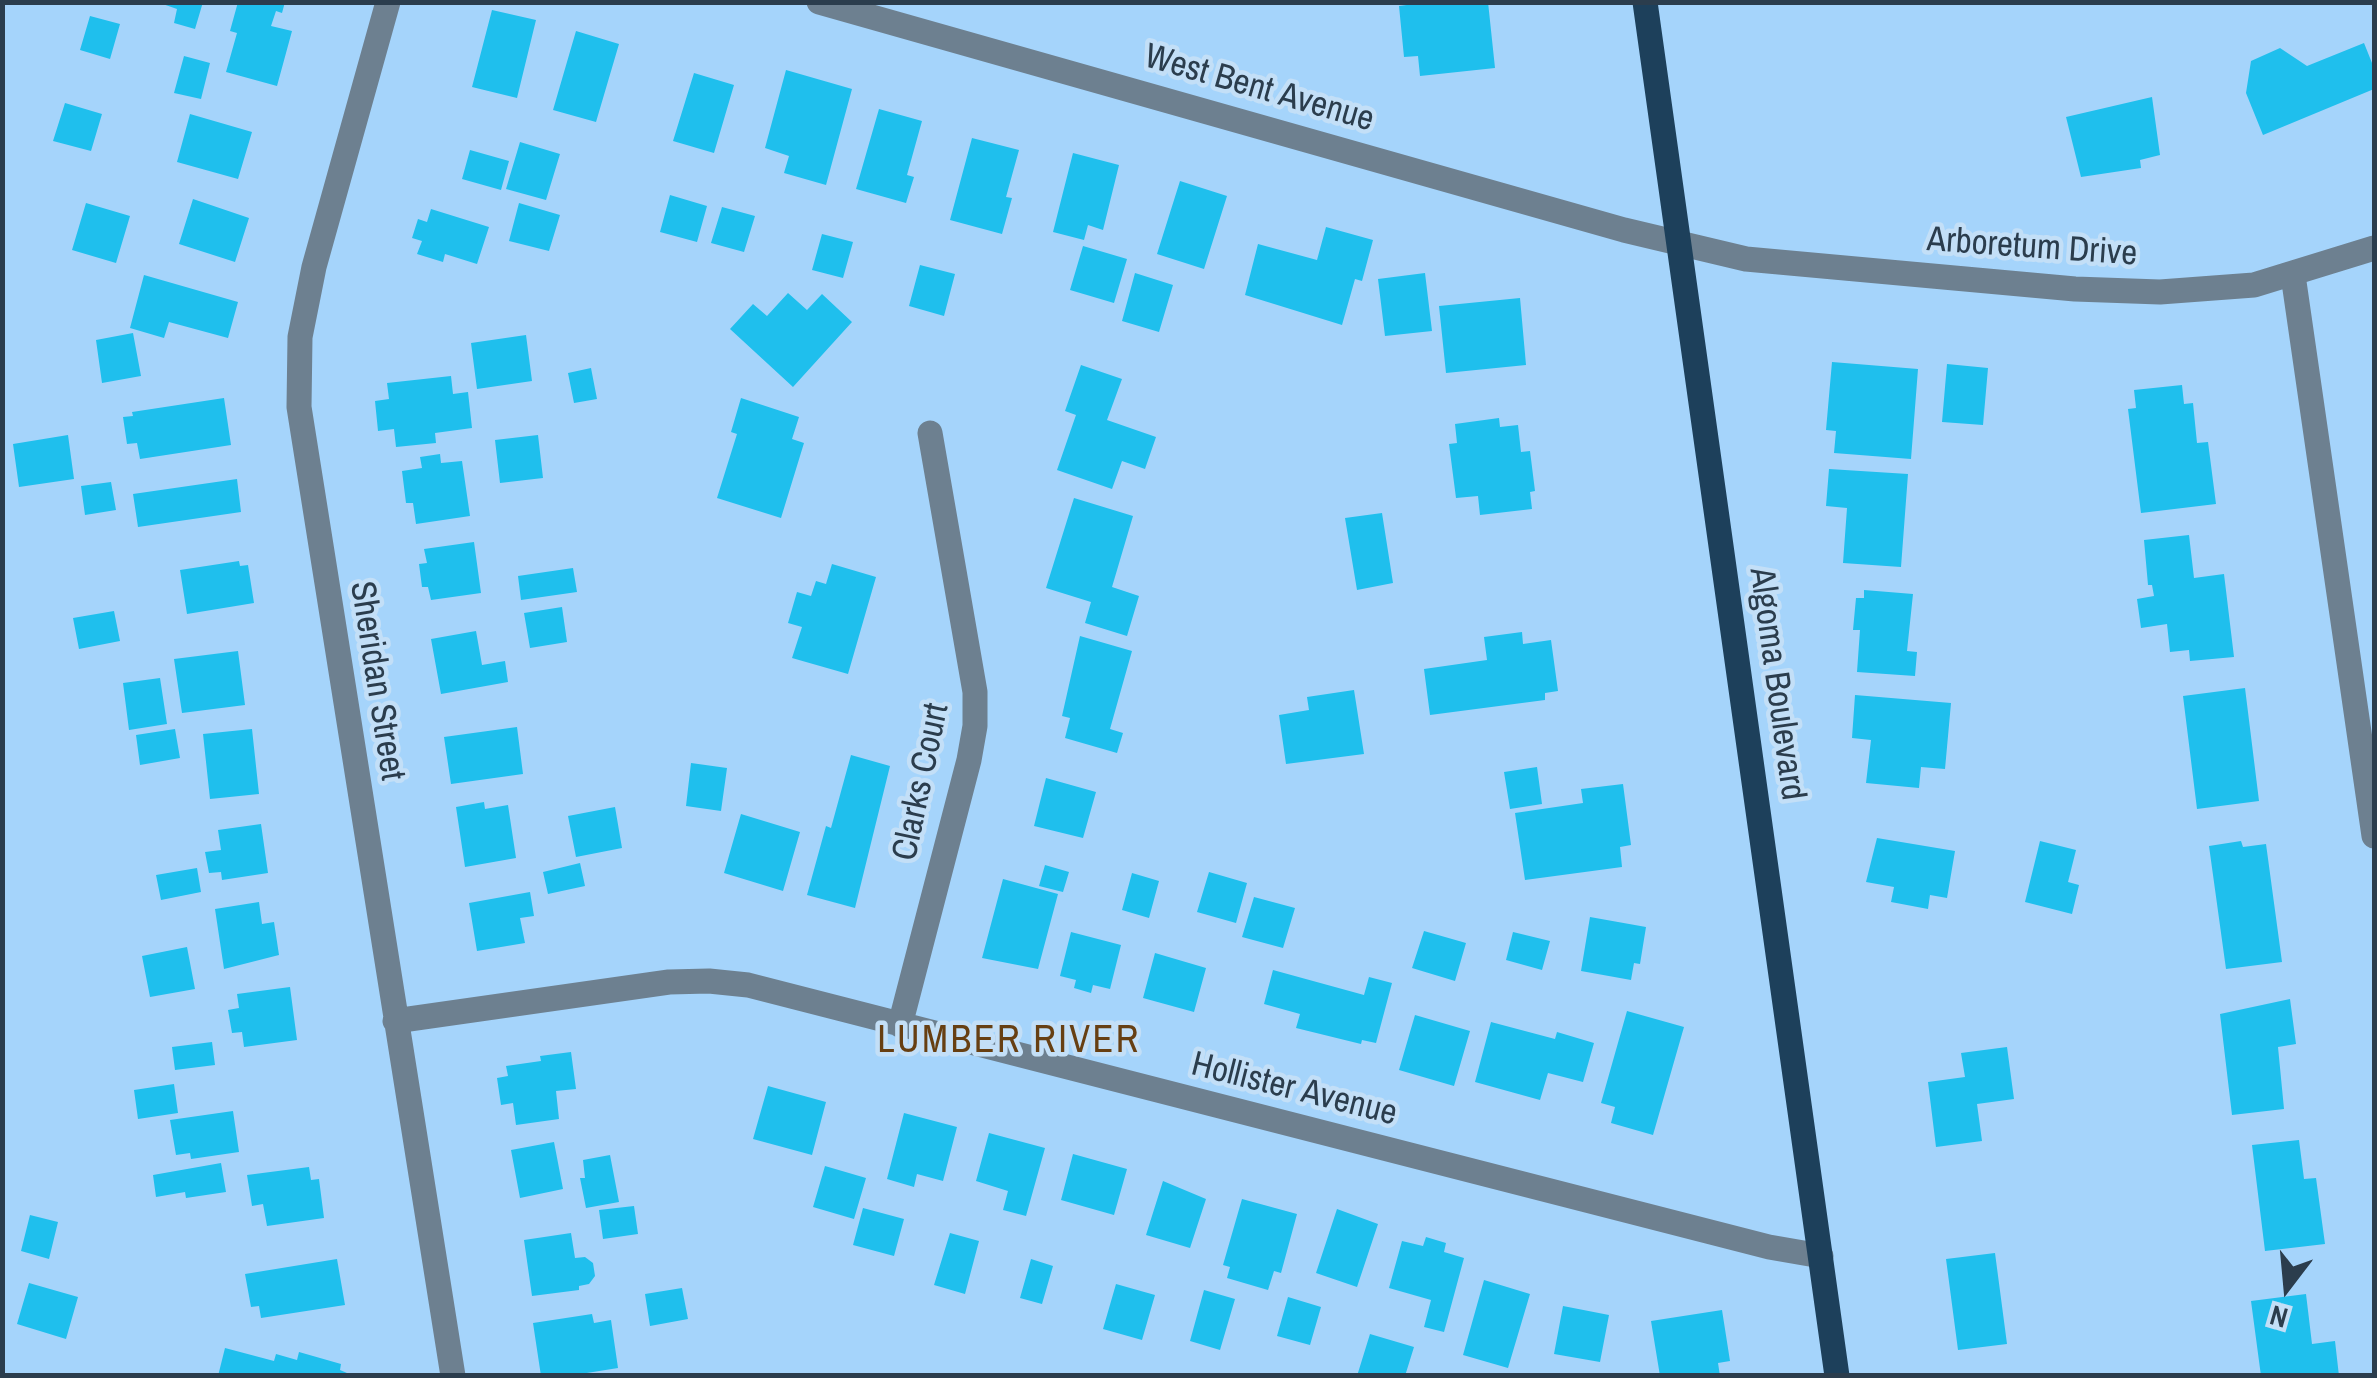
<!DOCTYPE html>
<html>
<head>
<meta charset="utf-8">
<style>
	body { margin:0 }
	#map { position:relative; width:2377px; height:1378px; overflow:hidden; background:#a5d4fb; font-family:"Archivo Narrow",sans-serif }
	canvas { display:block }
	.frame { position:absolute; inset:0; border:5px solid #2b3d4d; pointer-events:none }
	.north { position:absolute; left:2237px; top:1238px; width:100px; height:100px; -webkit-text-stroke:8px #c3dff7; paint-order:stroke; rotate:196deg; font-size:28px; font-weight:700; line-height:40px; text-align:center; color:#2b3d4d }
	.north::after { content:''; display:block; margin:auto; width:35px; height:45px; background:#2b3d4d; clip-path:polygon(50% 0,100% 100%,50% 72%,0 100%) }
</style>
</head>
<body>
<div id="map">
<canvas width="2377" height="1378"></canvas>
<div class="frame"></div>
<div class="north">N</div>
</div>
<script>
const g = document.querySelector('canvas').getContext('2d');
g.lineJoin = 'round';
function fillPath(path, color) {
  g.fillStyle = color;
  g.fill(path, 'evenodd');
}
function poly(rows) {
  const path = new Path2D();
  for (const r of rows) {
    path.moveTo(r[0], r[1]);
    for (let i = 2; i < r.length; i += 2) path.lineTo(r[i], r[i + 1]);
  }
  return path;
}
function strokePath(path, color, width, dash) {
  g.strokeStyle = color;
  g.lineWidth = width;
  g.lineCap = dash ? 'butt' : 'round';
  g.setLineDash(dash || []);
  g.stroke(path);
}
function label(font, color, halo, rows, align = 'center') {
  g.font = font + ' "Archivo Narrow",sans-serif';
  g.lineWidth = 9;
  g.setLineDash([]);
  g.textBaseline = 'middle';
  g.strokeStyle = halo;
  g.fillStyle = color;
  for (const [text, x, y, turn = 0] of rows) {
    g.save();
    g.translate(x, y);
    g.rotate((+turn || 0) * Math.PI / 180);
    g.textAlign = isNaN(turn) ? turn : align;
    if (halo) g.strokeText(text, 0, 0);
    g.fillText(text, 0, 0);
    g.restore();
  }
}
const building = poly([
	[157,2,203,2,195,29,174,23,177,9],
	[238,2,285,2,282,13,276,11,271,26,292,31,277,86,226,72,237,33,230,31],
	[1429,2,1488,2,1495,68,1420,76,1418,56,1404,57,1399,6],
	[492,10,536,20,517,98,472,87],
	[90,16,120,24,110,59,80,50],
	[576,31,619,44,596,122,553,110],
	[2364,43,2374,68,2374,89,2263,135,2246,93,2251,61,2280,48,2307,66],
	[184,56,210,63,201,99,174,93],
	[786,70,852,89,826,185,784,173,789,156,765,148],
	[694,73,734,85,714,153,673,141],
	[2152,97,2160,155,2140,160,2141,168,2081,177,2066,117],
	[65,103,102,114,91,151,53,141],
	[879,109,922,121,907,175,914,177,906,203,856,189],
	[190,114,252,132,238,179,177,162],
	[972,138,1019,150,1006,197,1012,198,1002,234,950,220],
	[520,142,560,154,546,200,506,189],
	[470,150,509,161,501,190,462,179],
	[1073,153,1119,165,1103,230,1088,225,1084,240,1053,232],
	[1180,181,1227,196,1204,269,1157,254],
	[670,195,707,206,697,242,660,232],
	[193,199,249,218,235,262,179,244],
	[86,203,130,216,116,263,72,250],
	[519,203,560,215,549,251,509,241],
	[722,207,755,216,744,252,711,243],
	[431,209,489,227,477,264,445,254,443,262,417,254,422,241,412,238,418,219,427,222],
	[1326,227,1373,240,1362,281,1355,279,1342,325,1245,295,1258,244,1317,260],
	[822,234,853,242,843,278,812,270],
	[1083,246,1127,259,1114,303,1070,290],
	[920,265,955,274,944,316,909,306],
	[1135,273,1173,285,1159,332,1122,321],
	[1425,273,1432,331,1385,336,1378,279],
	[144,275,238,302,228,338,169,322,164,338,130,328],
	[788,293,807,310,822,294,852,322,793,387,730,329,753,304,767,316],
	[1520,298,1526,365,1446,373,1439,306],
	[133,333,141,376,102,383,96,340],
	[526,335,532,381,477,389,471,343],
	[1832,362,1918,369,1911,459,1834,453,1836,431,1826,430],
	[1947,364,1988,368,1983,425,1942,422],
	[1081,365,1122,379,1107,420,1156,437,1145,469,1122,461,1112,489,1057,470,1076,415,1065,411],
	[591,368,597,399,574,403,568,373],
	[451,376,453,394,468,392,472,428,435,433,436,443,396,447,394,429,378,431,375,401,389,399,387,383],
	[2182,385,2184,404,2193,403,2197,443,2208,442,2216,504,2141,513,2128,409,2136,408,2134,390],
	[224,398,231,445,140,459,137,443,127,444,123,417,133,416,132,412],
	[741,398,799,417,792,439,804,443,781,518,717,498,737,434,731,432],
	[1499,418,1500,427,1518,425,1521,452,1530,451,1535,491,1530,492,1532,509,1480,515,1478,496,1456,498,1449,444,1457,443,1455,424],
	[68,435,74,479,19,487,13,444],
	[538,435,543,478,500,483,495,440],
	[440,454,441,463,462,461,470,516,416,524,413,503,406,503,402,471,422,468,420,457],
	[1829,469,1908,474,1901,567,1843,563,1847,508,1826,506],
	[237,479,241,512,138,527,133,494],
	[111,482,116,510,85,515,81,486],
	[1074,498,1133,516,1112,587,1139,596,1127,636,1085,623,1091,602,1046,588],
	[1382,513,1393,583,1357,590,1345,518],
	[2189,535,2194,578,2224,574,2234,657,2190,661,2189,650,2170,652,2167,624,2141,628,2137,599,2154,596,2152,585,2148,585,2144,540],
	[474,542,481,593,431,600,428,587,422,587,419,564,427,563,424,549],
	[239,561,240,566,248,565,254,603,187,614,180,570],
	[832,564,876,577,848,674,792,658,802,627,788,623,797,592,811,596,816,581,826,584],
	[573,568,577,592,521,600,518,576],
	[1864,590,1913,594,1907,651,1917,652,1915,676,1857,672,1860,630,1853,630,1856,598,1864,598],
	[562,607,567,642,530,648,524,613],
	[114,611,120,641,79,649,73,618],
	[476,631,482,665,505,661,508,682,441,694,431,639],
	[1522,632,1523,644,1551,640,1558,691,1545,693,1545,700,1430,715,1424,669,1487,660,1484,637],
	[1080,636,1132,651,1110,729,1123,733,1117,753,1065,738,1070,718,1062,716],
	[238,651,245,705,182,713,174,659],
	[160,678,167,724,129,730,123,683],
	[2245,688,2259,801,2197,809,2183,696],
	[1354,690,1364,754,1286,764,1279,715,1309,710,1307,697],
	[1855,695,1951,703,1945,769,1921,767,1919,788,1866,783,1871,740,1852,738],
	[517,727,523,774,451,784,444,737],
	[175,729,180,758,140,765,136,735],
	[252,729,259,794,210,799,203,734],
	[851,755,890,766,855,908,807,895,826,826,831,828],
	[691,763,727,768,721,811,686,806],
	[1537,767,1542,804,1510,809,1504,772],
	[1046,778,1096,792,1083,838,1034,826],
	[1623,784,1631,845,1620,847,1622,867,1525,880,1515,813,1583,803,1581,789],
	[484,802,485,809,508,805,516,858,465,867,456,807],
	[615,807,622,848,576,857,568,816],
	[741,814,800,832,783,891,724,873],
	[261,824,268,873,222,880,221,872,209,873,205,852,221,850,218,830],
	[1877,838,1955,851,1947,898,1930,895,1928,909,1891,902,1894,887,1866,882],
	[2040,841,2076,850,2068,882,2079,885,2072,914,2025,902],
	[2241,841,2243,847,2266,844,2282,962,2226,969,2209,846],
	[580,863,585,886,548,894,543,872],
	[1045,865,1069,872,1063,892,1039,886],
	[197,868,201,892,161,900,156,875],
	[1209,872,1247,883,1236,923,1197,912],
	[1132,873,1159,881,1149,918,1122,910],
	[1003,879,1058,894,1038,969,982,958],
	[530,892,534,916,520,918,525,943,477,951,469,903],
	[1254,897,1295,908,1283,948,1242,937],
	[259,902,262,924,274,922,279,955,224,969,215,909],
	[1590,917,1646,927,1640,964,1634,963,1631,980,1581,971],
	[1424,931,1466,943,1455,981,1412,968],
	[1071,932,1121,945,1110,989,1093,985,1091,993,1074,988,1076,980,1060,976],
	[1513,932,1550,941,1542,970,1506,960],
	[187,947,195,989,150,997,142,956],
	[1155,953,1206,968,1194,1012,1143,998],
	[1273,970,1364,995,1369,977,1392,983,1376,1043,1362,1040,1361,1044,1296,1028,1300,1014,1264,1004],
	[290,987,297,1040,244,1047,242,1032,232,1033,228,1010,239,1008,237,994],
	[2290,999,2296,1044,2278,1047,2284,1109,2232,1115,2220,1014],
	[1627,1011,1684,1027,1653,1135,1611,1123,1615,1107,1601,1103],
	[1415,1015,1470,1031,1454,1086,1399,1070],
	[1491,1022,1555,1039,1557,1032,1594,1043,1583,1082,1548,1073,1540,1100,1475,1082],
	[212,1042,215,1065,175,1070,172,1047],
	[2007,1047,2014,1099,1977,1104,1982,1141,1936,1147,1928,1082,1965,1077,1961,1053],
	[571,1052,576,1089,556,1091,559,1119,516,1125,513,1103,501,1105,497,1078,508,1076,506,1066,541,1061,540,1056],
	[174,1084,178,1113,138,1119,134,1090],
	[768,1086,826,1102,812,1155,753,1139],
	[233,1111,239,1152,191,1159,190,1153,176,1155,170,1120],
	[904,1113,957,1127,943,1181,917,1174,914,1187,887,1179],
	[989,1133,1045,1148,1026,1216,1003,1210,1008,1191,976,1181],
	[2299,1140,2304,1179,2316,1178,2325,1244,2265,1251,2252,1145],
	[554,1142,563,1189,520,1198,511,1150],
	[1073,1154,1127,1169,1114,1215,1061,1200],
	[610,1155,619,1202,586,1208,580,1178,585,1178,583,1160],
	[221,1163,226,1192,186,1198,185,1192,156,1197,153,1175],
	[825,1166,866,1178,854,1219,813,1207],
	[309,1167,311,1180,319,1179,324,1218,267,1226,263,1204,252,1206,247,1175],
	[1163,1181,1206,1199,1190,1248,1146,1235],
	[1242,1199,1297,1214,1281,1273,1274,1271,1268,1290,1227,1278,1230,1267,1223,1265],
	[634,1206,638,1234,603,1239,599,1210],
	[863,1208,904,1219,894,1256,853,1245],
	[1337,1209,1378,1224,1357,1287,1316,1273],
	[30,1215,58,1222,49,1259,21,1251],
	[571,1233,575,1258,585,1257,593,1263,595,1276,589,1284,579,1286,579,1290,532,1296,524,1240],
	[950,1233,979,1241,965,1294,934,1285],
	[1426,1237,1446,1243,1444,1252,1464,1258,1444,1332,1424,1327,1431,1300,1389,1288,1402,1241,1423,1246],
	[1995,1253,2007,1344,1958,1350,1946,1259],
	[337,1259,345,1305,261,1318,259,1306,251,1307,245,1274],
	[1031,1259,1053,1266,1042,1304,1020,1298],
	[1484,1280,1530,1294,1508,1368,1463,1355],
	[29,1283,78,1297,66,1339,17,1324],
	[1116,1284,1155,1295,1142,1340,1103,1329],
	[682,1288,688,1319,650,1326,645,1294],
	[1204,1290,1235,1299,1220,1350,1190,1341],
	[2306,1294,2312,1344,2335,1341,2339,1376,2261,1376,2251,1301],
	[1288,1297,1321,1307,1310,1345,1277,1336],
	[1563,1306,1609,1315,1600,1362,1554,1354],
	[1722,1310,1730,1361,1718,1363,1720,1376,1660,1376,1651,1321],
	[592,1314,594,1323,611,1320,618,1368,568,1376,541,1376,533,1323],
	[1370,1334,1414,1347,1405,1376,1357,1376],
	[225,1348,274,1361,276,1354,297,1360,299,1352,341,1364,340,1370,354,1376,218,1376]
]);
const minor = poly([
	[388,2,314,267,300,337,299,407,453,1376],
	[819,2,1624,230,1746,259,2075,289,2160,292,2254,285,2374,248],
	[2293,275,2374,836],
	[395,1021,669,982,709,981,748,985,1769,1247,1821,1256],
	[900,1025,969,760,975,726,975,692,930,433]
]);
const major = poly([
	[1645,2,1837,1376]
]);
const streetNames = [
	["West Bent Avenue",1259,89,16],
	["Arboretum Drive",2032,248,4],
	["Sheridan Street",376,681,81],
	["Algoma Boulevard",1776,684,82],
	["Clarks Court",922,782,-78],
	["Hollister Avenue",1294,1090,14]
];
const neighbourhoodNames = [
	["LUMBER RIVER",1009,1042]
];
fillPath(building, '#1fbfed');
strokePath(minor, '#6d8090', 25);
strokePath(major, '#1d405b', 25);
label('35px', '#2b3d4d', '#c3dff7', streetNames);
g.letterSpacing = '2.5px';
label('38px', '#673f12', '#c3dff7', neighbourhoodNames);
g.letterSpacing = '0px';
</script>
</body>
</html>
